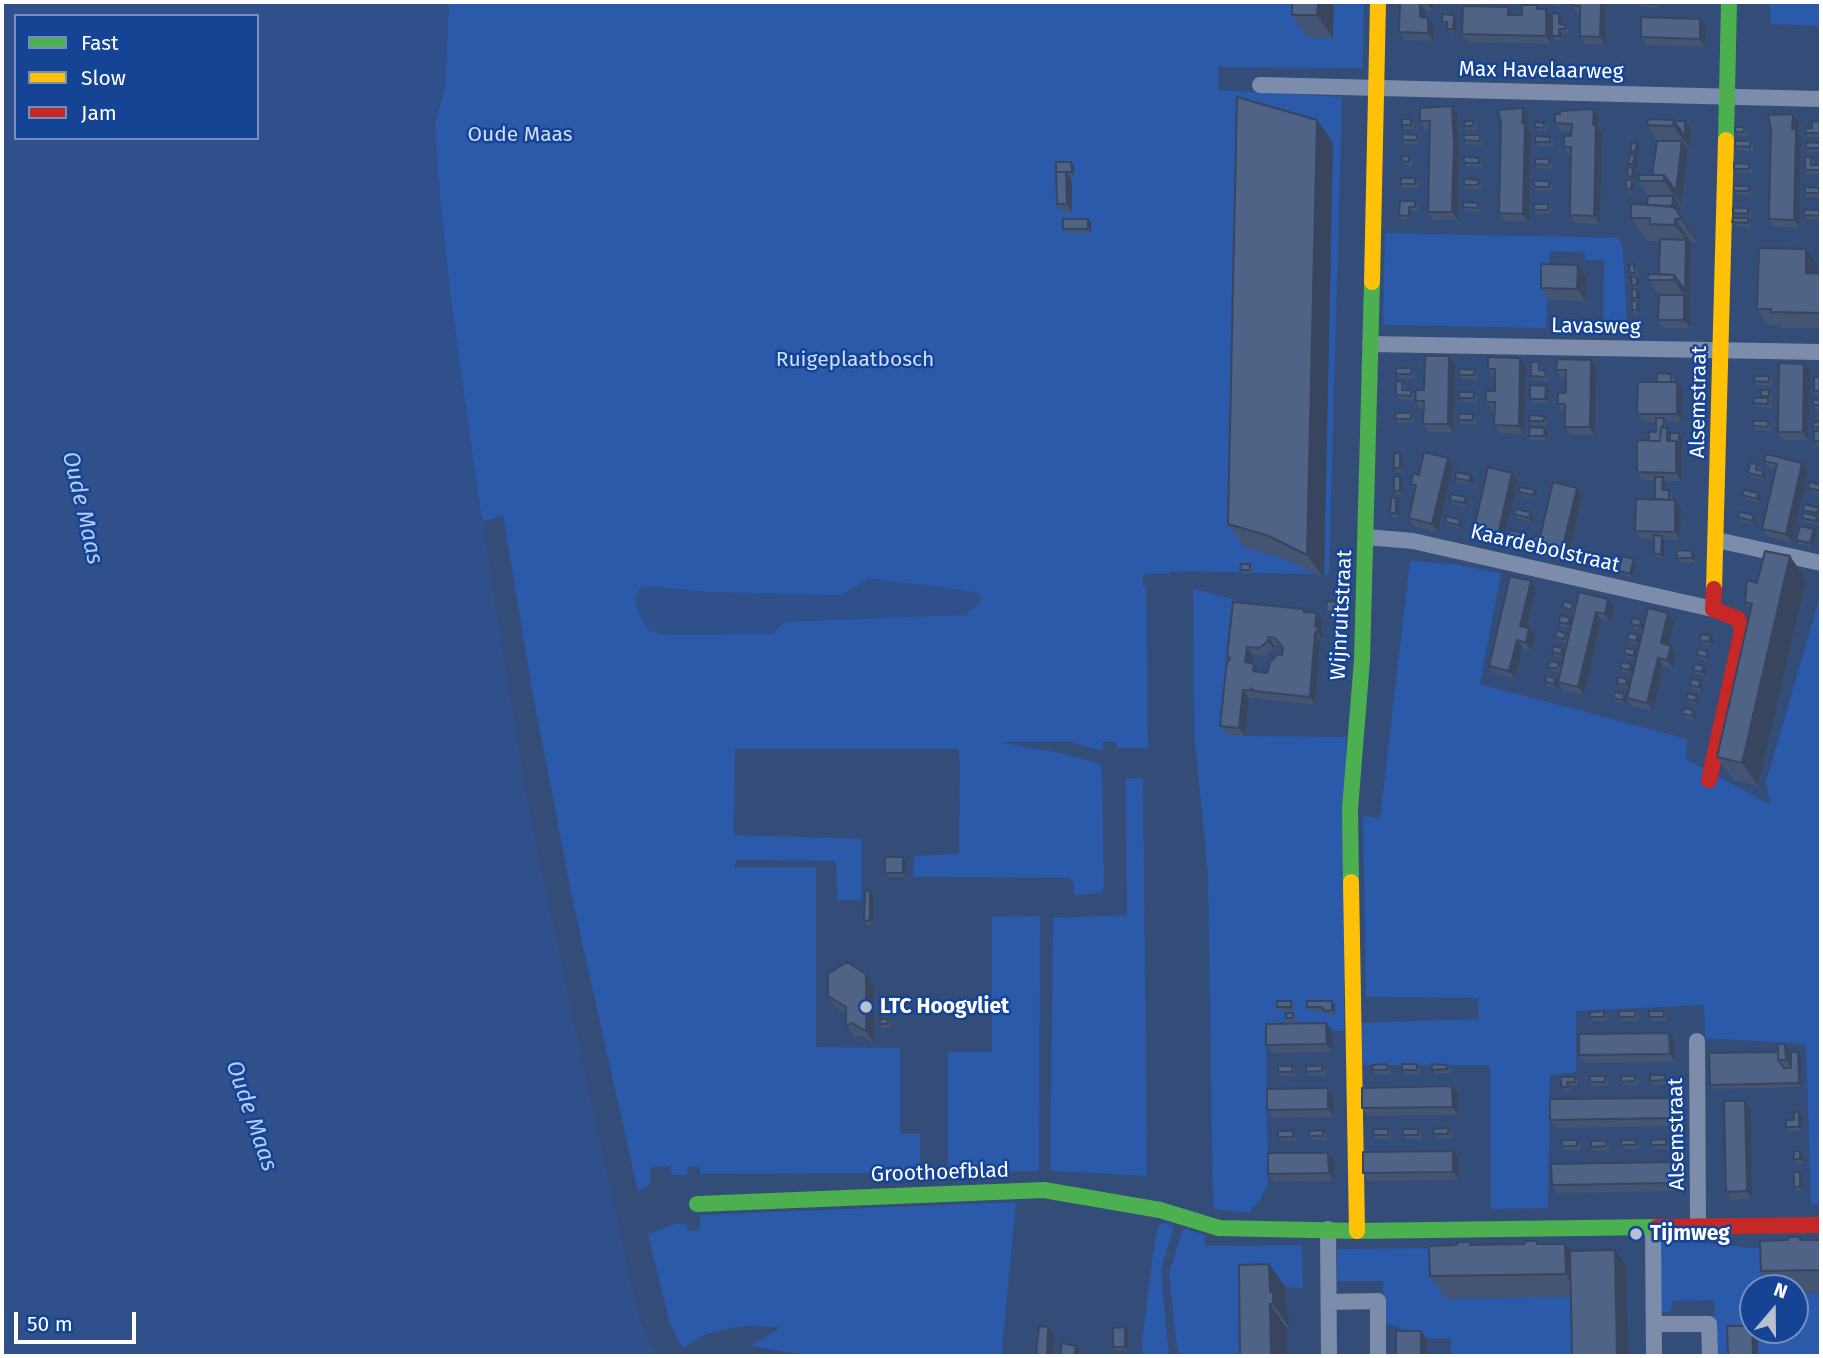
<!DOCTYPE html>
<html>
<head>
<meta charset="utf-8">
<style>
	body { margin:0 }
	#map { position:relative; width:1823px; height:1358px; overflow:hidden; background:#334c78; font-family:"Fira Sans",sans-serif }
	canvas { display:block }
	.frame { position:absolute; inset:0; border:4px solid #fff; pointer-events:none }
	.legend { position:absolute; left:14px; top:14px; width:245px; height:126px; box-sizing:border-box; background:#164495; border:2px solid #738fbf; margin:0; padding:9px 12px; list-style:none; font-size:21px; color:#fff }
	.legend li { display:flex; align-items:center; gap:14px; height:35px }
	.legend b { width:35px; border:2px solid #738fbf }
	.north { position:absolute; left:1739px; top:1274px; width:70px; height:70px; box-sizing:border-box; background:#164495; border:2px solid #738fbf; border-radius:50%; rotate:20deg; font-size:19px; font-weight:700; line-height:28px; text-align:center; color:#fff }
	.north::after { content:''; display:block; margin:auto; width:24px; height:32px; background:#b8c0d0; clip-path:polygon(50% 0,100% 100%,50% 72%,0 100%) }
	.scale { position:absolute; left:14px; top:1312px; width:122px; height:32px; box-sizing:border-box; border:4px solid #fff; border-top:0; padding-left:9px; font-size:21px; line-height:24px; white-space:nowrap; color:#fff; -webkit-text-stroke:5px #164495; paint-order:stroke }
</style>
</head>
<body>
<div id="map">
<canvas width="1823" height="1358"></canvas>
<div class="frame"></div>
<ul class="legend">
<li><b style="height:9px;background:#4caf50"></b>Fast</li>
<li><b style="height:9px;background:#ffc107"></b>Slow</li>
<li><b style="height:9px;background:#c62828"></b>Jam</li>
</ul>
<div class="north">N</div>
<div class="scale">50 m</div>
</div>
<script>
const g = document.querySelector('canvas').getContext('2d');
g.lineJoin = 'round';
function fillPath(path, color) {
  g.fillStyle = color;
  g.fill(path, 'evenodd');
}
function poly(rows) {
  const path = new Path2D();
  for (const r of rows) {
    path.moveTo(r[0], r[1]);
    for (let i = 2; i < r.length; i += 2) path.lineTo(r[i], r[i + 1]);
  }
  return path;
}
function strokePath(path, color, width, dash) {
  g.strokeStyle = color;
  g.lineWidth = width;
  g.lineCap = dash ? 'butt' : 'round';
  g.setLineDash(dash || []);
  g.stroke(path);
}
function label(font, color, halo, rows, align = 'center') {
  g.font = font + ' "Fira Sans",sans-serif';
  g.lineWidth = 5;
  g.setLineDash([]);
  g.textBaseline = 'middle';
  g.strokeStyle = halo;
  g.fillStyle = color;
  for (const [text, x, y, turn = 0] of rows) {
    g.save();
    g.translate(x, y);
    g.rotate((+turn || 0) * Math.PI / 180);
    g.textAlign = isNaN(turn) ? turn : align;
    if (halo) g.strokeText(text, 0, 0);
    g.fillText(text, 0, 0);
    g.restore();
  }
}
const green = poly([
	[449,2,1364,2,1363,68,1218,67,1218,90,1342,97,1329,575,1188,571,1170,572,1170,574,1146,574,1143,576,1143,586,1146,586,1147,617,1148,748,1117,748,1116,742,1102,742,1103,751,1071,742,999,742,1064,754,1098,763,1102,767,1104,885,1102,893,1074,895,1073,881,1069,878,913,877,914,856,959,854,960,766,959,751,956,749,735,749,734,833,736,835,862,839,862,898,859,900,837,900,836,863,833,861,737,860,734,867,816,867,816,1047,900,1048,900,1134,920,1134,920,1173,700,1174,700,1167,688,1166,687,1175,672,1175,670,1166,651,1167,650,1184,638,1192,572,897,533,695,503,515,482,522,451,302,438,178,435,124,445,88],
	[1770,2,1821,2,1821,26,1770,24],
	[1385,233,1619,238,1623,250,1627,322,1603,323,1604,260,1585,260,1585,253,1550,251,1546,328,1383,325],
	[1410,561,1453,564,1501,573,1480,684,1687,739,1686,759,1771,805,1766,782,1821,593,1821,1205,1811,1205,1806,1044,1705,1038,1704,1005,1576,1011,1576,1072,1550,1075,1548,1208,1491,1209,1490,1068,1487,1065,1361,1065,1360,1023,1479,1019,1478,998,1366,997,1363,816,1380,818],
	[1193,588,1235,600,1242,736,1346,737,1344,1031,1266,1032,1268,1183,1260,1200,1249,1213,1213,1209,1208,874,1194,732],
	[1126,778,1143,778,1147,1176,1055,1171,1051,1169,1051,1110,1053,918,1127,915],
	[1037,916,1040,917,1039,1169,1037,1171,948,1172,948,1052,992,1052,992,917],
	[1016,1202,1002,1350,1003,1356,812,1356,751,1346,781,1327,749,1326,729,1328,704,1335,683,1348,670,1324,648,1234,675,1224,687,1224,688,1231,700,1230,700,1215],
	[1164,1223,1172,1226,1173,1231,1161,1269,1169,1356,1143,1356,1142,1340,1156,1232,1159,1225],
	[1186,1229,1205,1235,1205,1246,1302,1245,1303,1288,1285,1287,1256,1356,1178,1356,1169,1274,1182,1231],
	[1663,1239,1752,1248,1775,1248,1777,1288,1753,1288,1753,1330,1795,1330,1795,1294,1821,1293,1821,1356,1715,1356,1714,1300,1672,1301,1671,1312,1661,1312,1659,1245],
	[1444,1248,1582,1297,1583,1356,1451,1356,1451,1338,1402,1339,1401,1327,1384,1324,1383,1281,1337,1281,1337,1249]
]);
const water = poly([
	[2,2,449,2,445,88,435,124,438,178,451,302,478,493,523,776,534,833,590,1096,639,1317,646,1336,658,1356,2,1356],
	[16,16,257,16,257,138,16,138],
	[869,578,977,592,981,597,979,604,966,615,785,622,773,634,662,635,648,630,637,611,635,598,639,589,648,586,711,592,841,595]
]);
const street = poly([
	[1260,85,1821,99],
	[1370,344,1821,352],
	[1366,537,1413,541,1713,609],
	[1717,540,1821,563],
	[1697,1041,1698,1226],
	[1653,1227,1654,1356],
	[1328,1229,1329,1356],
	[1329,1302,1378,1301,1378,1356],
	[1654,1324,1709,1324,1710,1356]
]);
const fast = poly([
	[1726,140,1729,2],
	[1351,882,1350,809,1362,660,1372,282],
	[697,1204,1044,1190,1160,1210,1219,1228,1357,1231,1657,1227]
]);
const slow = poly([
	[1372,282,1378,2],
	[1714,589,1726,140],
	[1351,882,1357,1231]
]);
const jam = poly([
	[1709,780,1742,630,1738,619,1713,609,1714,589],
	[1657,1227,1821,1225]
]);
const wall = poly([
	[1292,2,1334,2,1333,38,1308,38,1292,15],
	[1400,2,1433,2,1433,11,1426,11,1426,17,1428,18,1434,26,1433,41,1405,40,1399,32],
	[1449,2,1457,2,1457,4,1450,4],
	[1553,2,1562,2,1562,6,1555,6],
	[1606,2,1605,45,1585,44,1580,36,1580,14,1578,14,1573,6],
	[1658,2,1658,8,1641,7,1638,3],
	[1660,2,1673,2,1673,4,1662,4],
	[1537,5,1539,9,1551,44,1468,42,1462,34,1508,7,1513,15,1522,15],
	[1454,15,1457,18,1456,33,1450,33,1447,29,1447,26,1445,26,1442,22],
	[1562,18,1562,25,1565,25,1568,29,1568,33,1562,33,1561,40,1555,40,1552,36],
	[1706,27,1705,47,1646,45,1641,37],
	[1452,106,1457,114,1459,152,1458,220,1433,220,1428,212,1430,129,1426,129,1420,121],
	[1523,108,1528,116,1527,127,1531,132,1529,222,1504,221,1499,213],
	[1594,109,1599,117,1598,129,1602,133,1600,224,1575,223,1570,215,1571,155,1569,155,1564,147,1571,136,1571,132,1561,131,1555,123],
	[1411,119,1414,123,1414,129,1405,129,1402,125],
	[1317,120,1333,143,1324,578,1285,559,1244,547,1228,524],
	[1674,121,1691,129,1690,149,1688,149,1682,199,1681,199,1681,204,1678,204,1678,211,1693,233,1697,242,1691,242,1690,328,1664,328,1658,320,1659,295,1648,280,1659,274,1660,241,1647,241,1631,218,1647,205,1648,196,1638,181,1652,175,1657,141,1647,125],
	[1799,122,1798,133,1801,137,1799,228,1775,227,1769,219],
	[1821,122,1821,137,1809,137,1806,133],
	[1544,123,1547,127,1547,131,1538,131,1535,127],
	[1476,125,1476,130,1467,130,1464,126],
	[1744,127,1747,131,1747,136,1738,136,1735,132],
	[1550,137,1553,141,1553,146,1538,146,1535,142],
	[1420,138,1419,144,1405,144,1402,140],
	[1482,139,1482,145,1467,144,1464,140],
	[1821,144,1821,152,1808,152,1806,148],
	[1753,145,1753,151,1738,150,1735,146],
	[1409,156,1412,160,1412,166,1405,165,1402,161],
	[1811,157,1814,161,1814,165,1821,167,1821,174,1808,174,1805,170],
	[1071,162,1074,166,1074,176,1069,176,1072,180,1072,212,1062,212,1057,204,1056,173],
	[1482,162,1482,167,1467,167,1464,163],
	[1552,163,1552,169,1537,168,1535,164],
	[1752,168,1752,173,1737,173,1734,169],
	[1636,172,1635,181,1632,180,1634,184,1633,193,1628,193,1626,189,1629,180,1627,176],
	[1418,182,1418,188,1403,188,1400,184],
	[1481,184,1481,189,1466,189,1464,185],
	[1552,185,1552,191,1537,191,1534,187],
	[1751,190,1751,195,1737,195,1734,191],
	[1821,190,1821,197,1807,197,1805,193],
	[1400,201,1418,205,1418,211,1412,211,1411,220,1402,219,1399,215],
	[1478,203,1480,207,1480,212,1466,211,1463,207],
	[1551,208,1551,214,1536,214,1534,210],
	[1751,212,1751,218,1736,217,1733,213],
	[1821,213,1821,219,1807,219,1804,215],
	[1732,222,1750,222,1750,227,1735,226],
	[1091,223,1091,233,1066,233,1063,229],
	[1634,264,1637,268,1638,277,1636,277,1639,280,1639,289,1637,289,1640,293,1640,302,1638,302,1640,305,1640,314,1635,314,1632,310,1635,301,1632,298,1634,289,1632,285,1633,277,1630,273],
	[1578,265,1586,277,1586,301,1549,300,1541,288],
	[1817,265,1817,274,1821,274,1821,328,1782,328,1780,325,1768,325,1757,309],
	[1449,356,1455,364,1453,432,1429,432,1423,424,1424,409,1421,409,1415,401],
	[1520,358,1526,366,1524,434,1500,433,1494,425,1494,410,1492,410,1486,402,1495,391,1495,377,1493,377,1488,369],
	[1542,366,1542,370,1548,375,1548,381,1533,380,1531,376],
	[1596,367,1595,435,1570,435,1565,427,1565,412,1563,412,1558,404,1566,393,1566,378,1562,378,1556,370],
	[1414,372,1414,378,1399,378,1396,374],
	[1810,372,1808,440,1784,440,1778,432],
	[1477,374,1477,379,1462,379,1459,375],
	[1671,374,1674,378,1674,382,1677,382,1683,390,1682,422,1666,422,1666,428,1671,433,1679,433,1682,437,1681,481,1665,481,1665,490,1669,490,1672,494,1672,500,1675,500,1681,508,1680,540,1664,540,1664,559,1657,557,1654,553,1654,539,1641,539,1635,531,1655,499,1655,480,1642,480,1637,472,1649,441,1656,432,1656,422,1643,422,1637,414,1657,382],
	[1769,376,1772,380,1771,386,1757,385,1754,381],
	[1821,377,1821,395,1816,395,1814,391],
	[1403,382,1406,386,1406,390,1414,394,1414,400,1399,399,1396,395],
	[1546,386,1548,390,1548,403,1533,403,1530,399],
	[1772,394,1772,400,1769,400,1771,402,1771,408,1756,407,1753,403,1762,398,1761,396],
	[1477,396,1477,402,1462,402,1459,398],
	[1821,400,1821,409,1816,409,1813,405],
	[1414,417,1413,423,1398,423,1395,419],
	[1476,418,1476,424,1461,424,1458,420],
	[1547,420,1547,425,1532,425,1529,421],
	[1821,422,1821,445,1816,445,1814,441,1815,431,1813,427],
	[1771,425,1771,431,1756,430,1753,426],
	[1547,432,1547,440,1531,440,1529,436],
	[1400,453,1403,457,1403,472,1397,472,1394,468],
	[1448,458,1453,466,1438,532,1414,526,1409,518,1415,490,1411,484,1419,475],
	[1764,461,1802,463,1808,471,1792,542,1768,537,1762,529,1776,470,1770,469],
	[1757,464,1760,468,1760,470,1766,475,1765,480,1751,477,1748,473],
	[1512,473,1518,481,1502,547,1478,541,1473,533],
	[1471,475,1474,479,1472,485,1458,482,1455,478],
	[1403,481,1402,495,1397,495,1394,491],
	[1821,485,1821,494,1811,492,1808,488],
	[1577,488,1582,496,1567,562,1537,555,1531,547],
	[1519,492,1537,494,1536,499,1522,496],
	[1758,493,1761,497,1760,503,1745,499,1742,495],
	[1466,497,1468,501,1467,507,1452,504,1450,500],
	[1399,502,1399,517,1393,517,1390,513],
	[1819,508,1820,517,1818,517,1820,520,1819,525,1804,522,1802,518,1805,513,1803,510],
	[1530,512,1533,516,1532,522,1517,518,1514,514],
	[1754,515,1756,519,1755,525,1740,521,1738,517],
	[1460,520,1463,524,1462,529,1447,525,1445,522],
	[1814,529,1817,533,1813,547,1799,544,1796,540],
	[1510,530,1525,534,1527,538,1526,543,1516,541,1514,549,1510,549,1507,545],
	[1695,555,1695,562,1680,562,1677,558],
	[1790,556,1806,580,1758,786,1733,780,1717,757,1751,611,1745,602,1757,583],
	[1636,563,1633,578,1622,575,1619,571],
	[1250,564,1253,568,1252,574,1243,574,1240,570],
	[1536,589,1527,627,1535,636,1531,651,1522,648,1515,679,1494,674,1489,666],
	[1340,606,1339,616,1329,615,1326,611],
	[1562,607,1614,607,1610,622,1601,620,1584,695,1563,690,1558,682,1560,673,1551,671,1548,667,1561,667,1564,658,1555,656,1552,652,1565,652,1567,643,1558,641,1555,637,1566,633,1568,637,1570,628,1561,626,1559,622,1572,621,1574,613,1565,611],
	[1305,612,1317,613,1322,621,1321,632,1323,635,1322,640,1320,640,1315,705,1260,699,1257,696,1256,698,1249,698,1245,736,1225,734,1220,726,1229,661,1227,657],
	[1274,645,1281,646,1283,649,1282,655,1267,673,1259,672,1252,663,1253,655,1265,656,1273,649],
	[1668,613,1674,621,1668,645,1676,654,1673,668,1663,666,1653,711,1632,706,1627,698,1625,704,1616,702,1613,698,1627,698,1629,689,1620,687,1617,683,1627,679,1630,683,1632,674,1623,672,1620,668,1634,668,1636,660,1627,657,1624,653,1637,653,1639,645,1630,643,1627,639,1638,635,1641,639,1643,630,1634,628,1631,624,1641,620,1644,624],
	[1700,640,1714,640,1712,646,1703,644],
	[1707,651,1710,655,1709,661,1699,659,1697,655],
	[1704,666,1706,670,1705,676,1696,674,1693,670],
	[1555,678,1556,688,1547,686,1545,682],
	[1700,681,1703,685,1702,691,1692,689,1690,685],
	[1697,696,1700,700,1698,705,1689,703,1686,699],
	[1693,710,1696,714,1695,720,1685,718,1683,714],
	[906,861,906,877,888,877,885,873],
	[870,891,873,895,873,924,867,925,864,921],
	[866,974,874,986,874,1043,860,1035,855,1038,846,1026,846,1014,836,1008,828,996],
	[1291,1001,1294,1005,1294,1011,1279,1011,1277,1007],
	[1332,1001,1335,1005,1335,1014,1327,1015,1324,1011,1310,1011,1307,1007],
	[1635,1011,1638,1015,1638,1021,1622,1021,1619,1017],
	[1293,1013,1295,1017,1296,1022,1289,1022,1286,1018],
	[1607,1015,1607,1021,1592,1021,1590,1017],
	[1666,1015,1667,1021,1652,1021,1649,1017],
	[888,1019,890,1023,890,1028,882,1028,880,1024],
	[1332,1031,1332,1052,1272,1053,1266,1045],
	[1669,1033,1675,1041,1675,1062,1585,1063,1579,1055],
	[1785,1044,1791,1052,1798,1052,1801,1056,1802,1087,1713,1089,1710,1085,1778,1052],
	[1387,1064,1389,1068,1390,1074,1375,1074,1373,1070],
	[1292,1066,1295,1070,1295,1076,1281,1076,1278,1072],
	[1420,1068,1420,1074,1405,1074,1402,1070],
	[1450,1069,1450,1073,1435,1074,1432,1070],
	[1324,1070,1325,1075,1309,1076,1306,1072],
	[1560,1077,1578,1081,1578,1086,1570,1086,1570,1091,1565,1091,1562,1087],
	[1668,1079,1668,1084,1653,1085,1650,1081],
	[1608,1080,1608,1086,1593,1086,1590,1082],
	[1638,1080,1638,1085,1623,1085,1621,1082],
	[1328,1088,1333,1096,1333,1117,1273,1118,1267,1110],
	[1458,1094,1458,1115,1368,1116,1362,1108],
	[1745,1101,1751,1109,1752,1199,1731,1200,1726,1192],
	[1676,1106,1676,1126,1556,1128,1550,1120],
	[1799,1112,1802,1116,1802,1131,1789,1131,1786,1127,1794,1120],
	[1388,1129,1391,1133,1391,1139,1376,1139,1373,1135],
	[1418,1129,1421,1133,1421,1139,1406,1139,1403,1135],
	[1451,1132,1451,1138,1436,1138,1433,1134],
	[1326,1134,1326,1140,1311,1140,1309,1136],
	[1295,1135,1296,1141,1281,1141,1278,1137],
	[1606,1141,1609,1145,1609,1150,1594,1151,1591,1147],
	[1668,1143,1669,1149,1654,1149,1651,1145],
	[1580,1144,1580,1150,1565,1150,1562,1146],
	[1638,1144,1639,1149,1624,1149,1621,1145],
	[1800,1151,1803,1155,1803,1163,1797,1163,1794,1159],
	[1459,1159,1459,1180,1368,1181,1363,1173],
	[1334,1161,1334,1181,1274,1182,1268,1174],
	[1672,1162,1677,1170,1677,1191,1557,1193,1552,1185],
	[1802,1176,1803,1191,1797,1191,1794,1187],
	[1800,1237,1802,1240,1821,1240,1821,1293,1795,1294,1795,1288,1773,1288,1761,1271],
	[1537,1241,1539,1244,1565,1244,1570,1251,1626,1266,1571,1297,1446,1299,1430,1276,1472,1245,1525,1244],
	[1269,1264,1285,1287,1286,1310,1289,1315,1289,1327,1286,1327,1286,1356,1240,1356],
	[1125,1327,1128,1331,1128,1351,1116,1351,1113,1347]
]);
const shadedWall = poly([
	[1318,2,1334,2,1333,38,1317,15],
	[1427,2,1433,2,1433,11,1427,3],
	[1601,2,1606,2,1605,45,1600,37],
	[1420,3,1426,11,1425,25,1420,17],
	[1508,7,1513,15,1508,15],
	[1546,9,1552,17,1551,44,1546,36],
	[1559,14,1562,18,1562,28,1559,24],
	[1454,15,1457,18,1456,33,1453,29],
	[1428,18,1434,26,1433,41,1428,33],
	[1700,19,1706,27,1705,47,1700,39],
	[1559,29,1562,33,1561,40,1559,36],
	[1452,106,1457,114,1459,152,1458,220,1452,212],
	[1523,108,1528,116,1527,127,1531,132,1529,222,1523,214,1522,123],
	[1594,109,1599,117,1598,129,1602,133,1600,224,1594,216,1593,125],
	[1793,114,1799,122,1798,133,1801,137,1799,228,1794,220,1792,129],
	[1317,120,1333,143,1324,578,1307,555],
	[1674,120,1690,143,1690,149,1673,126],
	[1685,121,1691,129,1690,143,1685,135],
	[1682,141,1688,149,1682,199,1676,191],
	[1637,143,1640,147,1638,156,1635,152],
	[1635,155,1638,159,1636,168,1633,164],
	[1071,162,1074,166,1074,176,1072,172],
	[1633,168,1636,172,1635,181,1632,177],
	[1066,172,1072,180,1072,212,1067,204],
	[1664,175,1681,199,1681,204,1664,181],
	[1632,180,1634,184,1633,193,1631,189],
	[1673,196,1679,204,1678,211,1693,233,1697,242,1681,219,1675,219,1691,242,1690,298,1685,290,1686,240,1671,220],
	[1409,207,1412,211,1411,220,1409,216],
	[1088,219,1091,223,1091,233,1088,229],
	[1806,249,1817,265,1817,289,1806,273],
	[1578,265,1586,277,1586,301,1577,289],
	[1674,275,1690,298,1690,328,1684,320,1684,295,1674,280],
	[1636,276,1639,280,1639,289,1637,285],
	[1637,289,1640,293,1640,302,1637,298],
	[1637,301,1640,305,1640,314,1637,310],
	[1449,356,1455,364,1453,432,1448,424],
	[1520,358,1526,366,1524,434,1519,426],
	[1591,360,1596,367,1595,435,1590,427],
	[1804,364,1810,372,1808,440,1803,432],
	[1677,382,1683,390,1682,422,1677,414],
	[1546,386,1548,390,1548,403,1545,399],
	[1545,428,1547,432,1547,440,1544,436],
	[1667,428,1673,436,1673,445,1667,441],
	[1679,433,1682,437,1681,481,1676,473,1676,441],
	[1400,453,1403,457,1403,472,1400,468],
	[1448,458,1453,466,1438,532,1432,524],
	[1802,463,1808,471,1792,542,1786,534],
	[1763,471,1766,475,1765,480,1762,476],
	[1512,473,1518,481,1502,547,1497,539],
	[1471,475,1474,479,1472,485,1469,481],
	[1400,477,1403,481,1402,495,1400,491],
	[1663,477,1665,481,1665,494,1662,490],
	[1577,488,1582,496,1567,562,1561,554],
	[1535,490,1537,494,1536,499,1533,495],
	[1758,493,1761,497,1760,503,1757,499],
	[1466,497,1468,501,1467,507,1464,503],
	[1396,498,1399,502,1399,517,1396,513],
	[1675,500,1681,508,1680,540,1675,532],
	[1819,508,1821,512,1820,517,1817,513],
	[1530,512,1533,516,1532,522,1529,518],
	[1754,515,1756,519,1755,525,1752,521],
	[1817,516,1820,520,1819,525,1816,521],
	[1460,520,1463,524,1462,529,1459,525],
	[1814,529,1817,533,1813,547,1810,543],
	[1525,534,1527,538,1526,543,1523,539],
	[1662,536,1664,540,1664,559,1661,555],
	[1513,537,1516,541,1514,549,1511,545],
	[1692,551,1695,555,1695,562,1692,558],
	[1790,556,1806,580,1758,786,1742,763],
	[1634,559,1636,563,1633,578,1630,574],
	[1531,581,1536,589,1525,634,1520,626],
	[1608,599,1614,607,1610,622,1605,614],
	[1337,602,1340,606,1339,616,1336,612],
	[1596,612,1601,620,1584,695,1578,687],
	[1317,613,1322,621,1321,632,1323,635,1322,640,1317,632,1315,626],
	[1668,613,1674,621,1667,651,1661,643],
	[1570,618,1572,622,1571,628,1568,624],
	[1641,620,1644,624,1643,630,1640,626],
	[1529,628,1535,636,1531,651,1526,643],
	[1315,632,1320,640,1315,705,1310,697],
	[1638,635,1641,639,1639,645,1636,641],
	[1711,636,1714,640,1712,646,1709,642],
	[1268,637,1274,645,1273,649,1268,641],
	[1517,640,1522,648,1515,679,1509,671],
	[1671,646,1676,654,1673,668,1667,660],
	[1247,647,1253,655,1251,670,1245,662],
	[1562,648,1565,652,1564,658,1561,654],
	[1635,650,1637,654,1636,660,1633,656],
	[1707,651,1710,655,1709,661,1706,657],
	[1658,658,1663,666,1653,711,1647,703],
	[1254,664,1259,672,1253,671],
	[1631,664,1634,668,1632,674,1630,670],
	[1704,666,1706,670,1705,676,1702,672],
	[1555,678,1558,682,1556,688,1554,684],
	[1627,679,1630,683,1629,689,1626,685],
	[1700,681,1703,685,1702,691,1699,687],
	[1243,690,1249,698,1245,736,1239,728],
	[1624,694,1627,698,1625,704,1623,700],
	[1697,696,1700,700,1698,705,1695,701],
	[1693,710,1696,714,1695,720,1692,716],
	[903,857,906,861,906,877,903,873],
	[870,891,873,895,873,924,870,920],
	[866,974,874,986,874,1043,866,1031],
	[1332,1001,1335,1005,1335,1014,1332,1010],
	[1326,1023,1332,1031,1332,1052,1327,1044],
	[1669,1033,1675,1041,1675,1062,1670,1054],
	[1785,1044,1794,1056,1794,1072,1786,1060],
	[1798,1052,1801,1056,1802,1087,1799,1083],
	[1452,1086,1458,1094,1458,1115,1453,1107],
	[1328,1088,1333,1096,1333,1117,1328,1109],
	[1670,1098,1676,1106,1676,1126,1671,1118],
	[1745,1101,1751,1109,1752,1199,1747,1191],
	[1799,1112,1802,1116,1802,1131,1799,1127],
	[1453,1151,1459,1159,1459,1180,1453,1172],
	[1800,1151,1803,1155,1803,1163,1800,1159],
	[1328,1153,1334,1161,1334,1181,1329,1173],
	[1672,1162,1677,1170,1677,1191,1672,1183],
	[1800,1172,1802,1176,1803,1191,1800,1187],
	[1565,1244,1581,1267,1582,1297,1566,1274],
	[1615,1250,1626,1266,1628,1356,1617,1356],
	[1269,1264,1285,1287,1286,1310,1289,1315,1289,1327,1273,1304,1270,1292],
	[1270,1304,1286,1327,1286,1356,1271,1356],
	[1752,1326,1753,1330,1755,1330,1758,1334,1758,1356,1753,1356],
	[1048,1327,1054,1335,1053,1356,1047,1356],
	[1125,1327,1128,1331,1128,1351,1125,1347],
	[1421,1331,1427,1339,1427,1356,1421,1356],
	[1076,1346,1079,1350,1078,1356,1074,1356]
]);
const building = poly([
	[1292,2,1318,2,1317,15,1292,15,1292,2],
	[1400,2,1427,2,1427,3,1420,3,1420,17,1428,18,1428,33,1399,32,1400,2],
	[1573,2,1601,2,1600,37,1580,36,1580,6,1573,6,1573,2],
	[1639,2,1656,2,1656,4,1638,3,1639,2],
	[1522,5,1537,5,1537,9,1546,9,1546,36,1462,34,1463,6,1508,7,1508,15,1522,15,1522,5],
	[1552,13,1559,14,1559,24,1565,25,1565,29,1559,29,1559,36,1552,36,1552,13],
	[1442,14,1454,15,1453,29,1447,29,1447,22,1442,22,1442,14],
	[1641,17,1700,19,1700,39,1641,37,1641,17],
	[1237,97,1317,120,1307,555,1269,536,1228,524,1237,97],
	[1452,106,1454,144,1452,212,1428,212,1430,121,1420,121,1420,108,1452,106],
	[1523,108,1522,123,1525,124,1523,214,1499,213,1501,123,1498,110,1523,108],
	[1594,109,1593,125,1596,125,1594,216,1570,215,1571,147,1564,147,1564,136,1571,136,1572,124,1555,123,1555,114,1560,114,1560,111,1594,109],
	[1793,114,1792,129,1796,129,1794,220,1769,219,1771,129,1768,115,1793,114],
	[1402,119,1411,119,1411,125,1402,125,1402,119],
	[1648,119,1674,120,1673,126,1647,125,1648,119],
	[1465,121,1473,121,1473,126,1464,126,1465,121],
	[1674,121,1685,121,1685,135,1684,135,1674,121],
	[1812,121,1821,122,1821,133,1806,133,1806,128,1812,128,1812,121],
	[1535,122,1544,123,1544,128,1535,127,1535,122],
	[1735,127,1744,127,1744,132,1735,132,1735,127],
	[1403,134,1417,135,1417,140,1402,140,1403,134],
	[1464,135,1480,135,1480,141,1464,140,1464,135],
	[1535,136,1550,137,1550,142,1535,142,1535,136],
	[1657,141,1682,141,1676,191,1664,175,1652,175,1657,141],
	[1735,141,1750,141,1750,147,1735,146,1735,141],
	[1632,142,1637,143,1635,152,1630,151,1632,142],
	[1806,142,1820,143,1820,148,1806,148,1806,142],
	[1630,155,1635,155,1633,164,1628,164,1630,155],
	[1402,156,1409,156,1409,162,1402,161,1402,156],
	[1464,157,1479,158,1479,163,1464,163,1464,157],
	[1805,157,1811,157,1811,165,1820,165,1820,170,1805,170,1805,157],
	[1535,159,1549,159,1549,165,1535,164,1535,159],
	[1056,162,1071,162,1072,172,1056,172,1056,162],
	[1734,163,1749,164,1749,169,1734,169,1734,163],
	[1628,167,1633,168,1632,177,1627,176,1628,167],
	[1056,172,1066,172,1067,204,1057,204,1056,172],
	[1639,175,1664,175,1664,181,1638,181,1639,175],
	[1401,178,1415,178,1415,184,1400,184,1401,178],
	[1464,179,1478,180,1478,185,1464,185,1464,179],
	[1626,180,1632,180,1631,189,1626,189,1626,180],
	[1534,181,1549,181,1549,187,1534,187,1534,181],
	[1734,186,1749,186,1749,191,1734,191,1734,186],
	[1805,187,1819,188,1819,193,1805,193,1805,187],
	[1648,196,1673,196,1672,207,1647,205,1648,196],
	[1400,201,1415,201,1415,207,1409,207,1409,216,1399,215,1400,201],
	[1463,202,1478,203,1478,208,1463,207,1463,202],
	[1534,204,1548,204,1548,210,1534,210,1534,204],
	[1631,204,1671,206,1677,210,1681,219,1675,219,1675,225,1650,224,1650,218,1631,218,1631,204],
	[1733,208,1748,208,1748,214,1733,213,1733,208],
	[1804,210,1819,210,1819,216,1804,215,1804,210],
	[1733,218,1748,218,1748,223,1732,222,1733,218],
	[1063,219,1088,219,1088,229,1063,229,1063,219],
	[1660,239,1686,240,1685,290,1674,275,1659,274,1660,239],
	[1759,248,1806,249,1806,273,1821,274,1821,313,1771,312,1771,309,1757,309,1759,248],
	[1541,264,1578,265,1577,289,1541,288,1541,264],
	[1634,264,1635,273,1630,273,1629,265,1634,264],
	[1648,274,1674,275,1674,280,1648,280,1648,274],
	[1636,276,1637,285,1632,285,1631,277,1636,276],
	[1632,289,1637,289,1637,298,1632,298,1632,289],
	[1659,295,1684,295,1684,320,1658,320,1659,295],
	[1632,301,1637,301,1637,310,1632,310,1632,301],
	[1425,356,1449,356,1448,424,1423,424,1424,401,1415,401,1416,390,1424,390,1425,356],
	[1488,357,1520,358,1519,426,1494,425,1495,402,1486,402,1486,391,1495,391,1495,369,1488,369,1488,357],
	[1557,359,1591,360,1590,427,1565,427,1565,404,1558,404,1558,393,1566,393,1566,370,1556,370,1557,359],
	[1531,362,1539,362,1539,370,1546,371,1545,377,1531,376,1531,362],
	[1779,363,1804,364,1803,432,1778,432,1779,363],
	[1396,368,1412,368,1411,374,1396,374,1396,368],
	[1459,369,1475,370,1474,375,1459,375,1459,369],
	[1657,373,1671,374,1671,382,1657,382,1657,373],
	[1754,376,1769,376,1769,382,1754,381,1754,376],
	[1814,377,1821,377,1821,391,1814,391,1814,377],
	[1396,381,1403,382,1402,390,1411,390,1411,396,1396,395,1396,381],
	[1638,382,1677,382,1677,414,1637,414,1638,382],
	[1530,385,1546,386,1545,399,1530,399,1530,385],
	[1761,390,1769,390,1769,396,1761,396,1761,390],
	[1459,392,1474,392,1474,398,1459,398,1459,392],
	[1754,398,1768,398,1768,404,1753,403,1754,398],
	[1813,400,1821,400,1821,405,1813,405,1813,400],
	[1396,413,1411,413,1411,419,1395,419,1396,413],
	[1459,414,1473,414,1473,420,1458,420,1459,414],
	[1530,415,1544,416,1544,421,1529,421,1530,415],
	[1656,418,1664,418,1663,427,1661,427,1660,441,1649,441,1649,432,1656,432,1656,418],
	[1753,421,1768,421,1768,427,1753,426,1753,421],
	[1813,422,1821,422,1821,428,1813,427,1813,422],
	[1529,427,1545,428,1544,436,1529,436,1529,427],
	[1661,427,1667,428,1667,441,1676,441,1676,473,1637,472,1637,440,1660,441,1661,427],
	[1814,431,1821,431,1821,441,1814,441,1814,431],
	[1670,433,1679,433,1679,444,1676,441,1670,441,1670,433],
	[1424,452,1448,458,1432,524,1409,518,1416,485,1411,484,1413,473,1419,475,1424,452],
	[1394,453,1400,453,1400,468,1394,468,1394,453],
	[1766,454,1802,463,1786,534,1762,529,1777,464,1764,461,1766,454],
	[1750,463,1757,464,1756,470,1763,471,1762,476,1748,473,1750,463],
	[1488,467,1512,473,1497,539,1473,533,1488,467],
	[1456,472,1471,475,1469,481,1455,478,1456,472],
	[1394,476,1400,477,1400,491,1394,491,1394,476],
	[1655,477,1663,477,1662,490,1669,490,1669,500,1655,499,1655,477],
	[1553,482,1577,488,1561,554,1531,547,1534,536,1540,537,1553,482],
	[1809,482,1821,485,1821,491,1808,488,1809,482],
	[1520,487,1535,490,1533,495,1519,492,1520,487],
	[1744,490,1758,493,1757,499,1742,495,1744,490],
	[1451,494,1466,497,1464,503,1450,500,1451,494],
	[1391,498,1396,498,1396,513,1390,513,1391,498],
	[1636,499,1675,500,1675,532,1635,531,1636,499],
	[1804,504,1819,508,1817,513,1803,510,1804,504],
	[1515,509,1530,512,1529,518,1514,514,1515,509],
	[1739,512,1754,515,1752,521,1738,517,1739,512],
	[1803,513,1817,516,1816,521,1802,518,1803,513],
	[1446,516,1460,520,1459,525,1445,522,1446,516],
	[1800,526,1814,529,1810,543,1796,540,1800,526],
	[1510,530,1525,534,1523,539,1513,537,1511,545,1507,545,1510,530],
	[1654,535,1662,536,1661,555,1654,553,1654,535],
	[1677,550,1692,551,1692,558,1677,558,1677,550],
	[1765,551,1790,556,1742,763,1717,757,1752,604,1745,602,1747,580,1757,583,1765,551],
	[1622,556,1634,559,1630,574,1619,571,1622,556],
	[1241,564,1250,564,1250,570,1240,570,1241,564],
	[1510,576,1531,581,1520,626,1529,628,1526,643,1517,640,1509,671,1489,666,1510,576],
	[1579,592,1608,599,1605,614,1596,612,1578,687,1558,682,1579,592],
	[1327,601,1337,602,1336,612,1326,611,1327,601],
	[1564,601,1573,604,1571,610,1562,607,1564,601],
	[1233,602,1304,609,1304,612,1317,613,1315,626,1318,627,1317,632,1315,632,1310,697,1254,691,1251,688,1251,690,1243,690,1239,728,1220,726,1227,661,1229,661,1230,658,1227,657,1233,602],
	[1268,637,1275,638,1283,648,1282,655,1278,654,1270,662,1267,673,1253,671,1254,664,1245,662,1247,647,1259,648,1268,641,1268,637],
	[1648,608,1668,613,1661,643,1671,646,1667,660,1658,658,1647,703,1627,698,1648,608],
	[1560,615,1570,618,1568,624,1559,622,1560,615],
	[1632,618,1641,620,1640,626,1631,624,1632,618],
	[1557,631,1566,633,1564,639,1555,637,1557,631],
	[1629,633,1638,635,1636,641,1627,639,1629,633],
	[1701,634,1711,636,1709,642,1700,640,1701,634],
	[1553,646,1562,648,1561,654,1552,652,1553,646],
	[1625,648,1635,650,1633,656,1624,653,1625,648],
	[1698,649,1707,651,1706,657,1697,655,1698,649],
	[1550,661,1559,663,1557,669,1548,667,1550,661],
	[1622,662,1631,664,1630,670,1620,668,1622,662],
	[1695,664,1704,666,1702,672,1693,670,1695,664],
	[1546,676,1555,678,1554,684,1545,682,1546,676],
	[1618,677,1627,679,1626,685,1617,683,1618,677],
	[1691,679,1700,681,1699,687,1690,685,1691,679],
	[1615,692,1624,694,1623,700,1613,698,1615,692],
	[1688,693,1697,696,1695,701,1686,699,1688,693],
	[1684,708,1693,710,1692,716,1683,714,1684,708],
	[885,857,903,857,903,873,885,873,885,857],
	[865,891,870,891,870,920,864,921,865,891],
	[847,962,866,974,866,1031,852,1023,846,1026,846,1007,828,996,828,974,847,962],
	[1277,1001,1291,1001,1291,1007,1277,1007,1277,1001],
	[1307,1001,1332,1001,1332,1010,1324,1011,1322,1007,1307,1007,1307,1001],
	[1604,1011,1604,1017,1590,1017,1590,1012,1604,1011],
	[1619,1011,1635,1011,1635,1017,1619,1017,1619,1011],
	[1649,1011,1664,1011,1664,1017,1649,1017,1649,1011],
	[1286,1013,1293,1013,1293,1018,1286,1018,1286,1013],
	[880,1019,888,1019,887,1024,880,1024,880,1019],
	[1326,1023,1327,1044,1266,1045,1266,1024,1326,1023],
	[1669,1033,1670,1054,1579,1055,1579,1034,1669,1033],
	[1778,1044,1785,1044,1786,1060,1778,1060,1778,1044],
	[1778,1052,1778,1060,1784,1068,1791,1068,1791,1052,1798,1052,1799,1083,1710,1085,1709,1053,1778,1052],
	[1387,1064,1387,1070,1373,1070,1372,1065,1387,1064],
	[1402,1064,1417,1064,1417,1070,1402,1070,1402,1064],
	[1432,1064,1447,1065,1447,1069,1432,1070,1432,1064],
	[1278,1066,1292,1066,1293,1072,1278,1072,1278,1066],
	[1306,1066,1322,1066,1322,1071,1306,1072,1306,1066],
	[1650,1075,1665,1075,1665,1080,1650,1081,1650,1075],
	[1590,1076,1605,1076,1605,1082,1590,1082,1590,1076],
	[1621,1076,1635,1076,1635,1081,1621,1082,1621,1076],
	[1560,1077,1575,1077,1575,1082,1567,1082,1568,1087,1562,1087,1560,1077],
	[1452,1086,1453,1107,1362,1108,1362,1088,1452,1086],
	[1328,1088,1328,1109,1267,1110,1267,1089,1328,1088],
	[1670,1098,1671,1118,1550,1120,1550,1099,1670,1098],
	[1724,1101,1745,1101,1747,1191,1726,1192,1724,1101],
	[1794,1112,1799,1112,1799,1127,1786,1127,1786,1120,1794,1120,1794,1112],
	[1448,1128,1448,1134,1433,1134,1433,1129,1448,1128],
	[1374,1129,1388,1129,1388,1135,1373,1135,1374,1129],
	[1403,1129,1418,1129,1418,1135,1403,1135,1403,1129],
	[1323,1130,1323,1136,1309,1136,1309,1131,1323,1130],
	[1278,1131,1293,1131,1293,1137,1278,1137,1278,1131],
	[1666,1139,1666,1145,1651,1145,1651,1140,1666,1139],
	[1562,1140,1577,1140,1577,1146,1562,1146,1562,1140],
	[1621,1140,1635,1140,1636,1145,1621,1145,1621,1140],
	[1591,1141,1606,1141,1606,1146,1591,1147,1591,1141],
	[1453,1151,1453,1172,1363,1173,1363,1152,1453,1151],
	[1794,1151,1800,1151,1800,1159,1794,1159,1794,1151],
	[1268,1153,1328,1153,1329,1173,1268,1174,1268,1153],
	[1672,1162,1672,1183,1552,1185,1551,1164,1672,1162],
	[1794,1172,1800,1172,1800,1187,1794,1187,1794,1172],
	[1788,1237,1800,1237,1800,1240,1821,1240,1821,1270,1761,1271,1760,1241,1788,1240,1788,1237],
	[1525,1241,1537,1241,1537,1244,1565,1244,1566,1274,1430,1276,1429,1246,1457,1245,1457,1242,1470,1242,1470,1245,1525,1244,1525,1241],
	[1615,1250,1617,1356,1572,1356,1570,1251,1615,1250],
	[1269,1264,1270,1292,1273,1292,1273,1304,1270,1304,1271,1356,1240,1356,1239,1265,1269,1264],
	[1039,1326,1048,1327,1047,1356,1041,1356,1041,1355,1036,1354,1039,1326],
	[1727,1326,1752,1326,1753,1356,1728,1356,1727,1326],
	[1125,1327,1125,1347,1113,1347,1113,1328,1125,1327],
	[1396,1331,1421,1331,1421,1356,1396,1356,1396,1331],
	[1062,1343,1076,1346,1074,1356,1060,1356,1062,1343]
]);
const markers = [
	[866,1007,7,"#b8c0d0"],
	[1636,1234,7,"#b8c0d0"]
];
const streetNames = [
	["Max Havelaarweg",1541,71,1],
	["Lavasweg",1596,327,1],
	["Alsemstraat",1699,402,-89],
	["Kaardebolstraat",1545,549,13],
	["Wijnruitstraat",1342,615,-87],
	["Alsemstraat",1677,1134,-91],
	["Groothoefblad",940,1173,-2]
];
const parkNames = [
	["Oude Maas",520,135],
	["Ruigeplaatbosch",855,360]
];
const poiNames = [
	["LTC Hoogvliet",880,1007],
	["Tijmweg",1650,1234]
];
const waterNames = [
	["Oude Maas",82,508,77],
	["Oude Maas",251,1116,71]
];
fillPath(green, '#2b5aab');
fillPath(water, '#2f508b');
strokePath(street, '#7c8dab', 16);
strokePath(fast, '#4caf50', 16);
strokePath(slow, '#ffc107', 16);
strokePath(jam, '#c62828', 16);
fillPath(wall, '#435573');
fillPath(shadedWall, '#37455e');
fillPath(building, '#4e6386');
strokePath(building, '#37455e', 2);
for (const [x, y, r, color] of markers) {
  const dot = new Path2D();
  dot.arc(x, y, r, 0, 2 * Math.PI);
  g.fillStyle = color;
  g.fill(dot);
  strokePath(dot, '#164495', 2.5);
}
label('21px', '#fff', '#164495', streetNames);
label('21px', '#cedffc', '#164495', parkNames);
label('bold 21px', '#fff', '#164495', poiNames, 'left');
label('italic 23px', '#b3cdf8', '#164495', waterNames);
</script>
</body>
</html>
